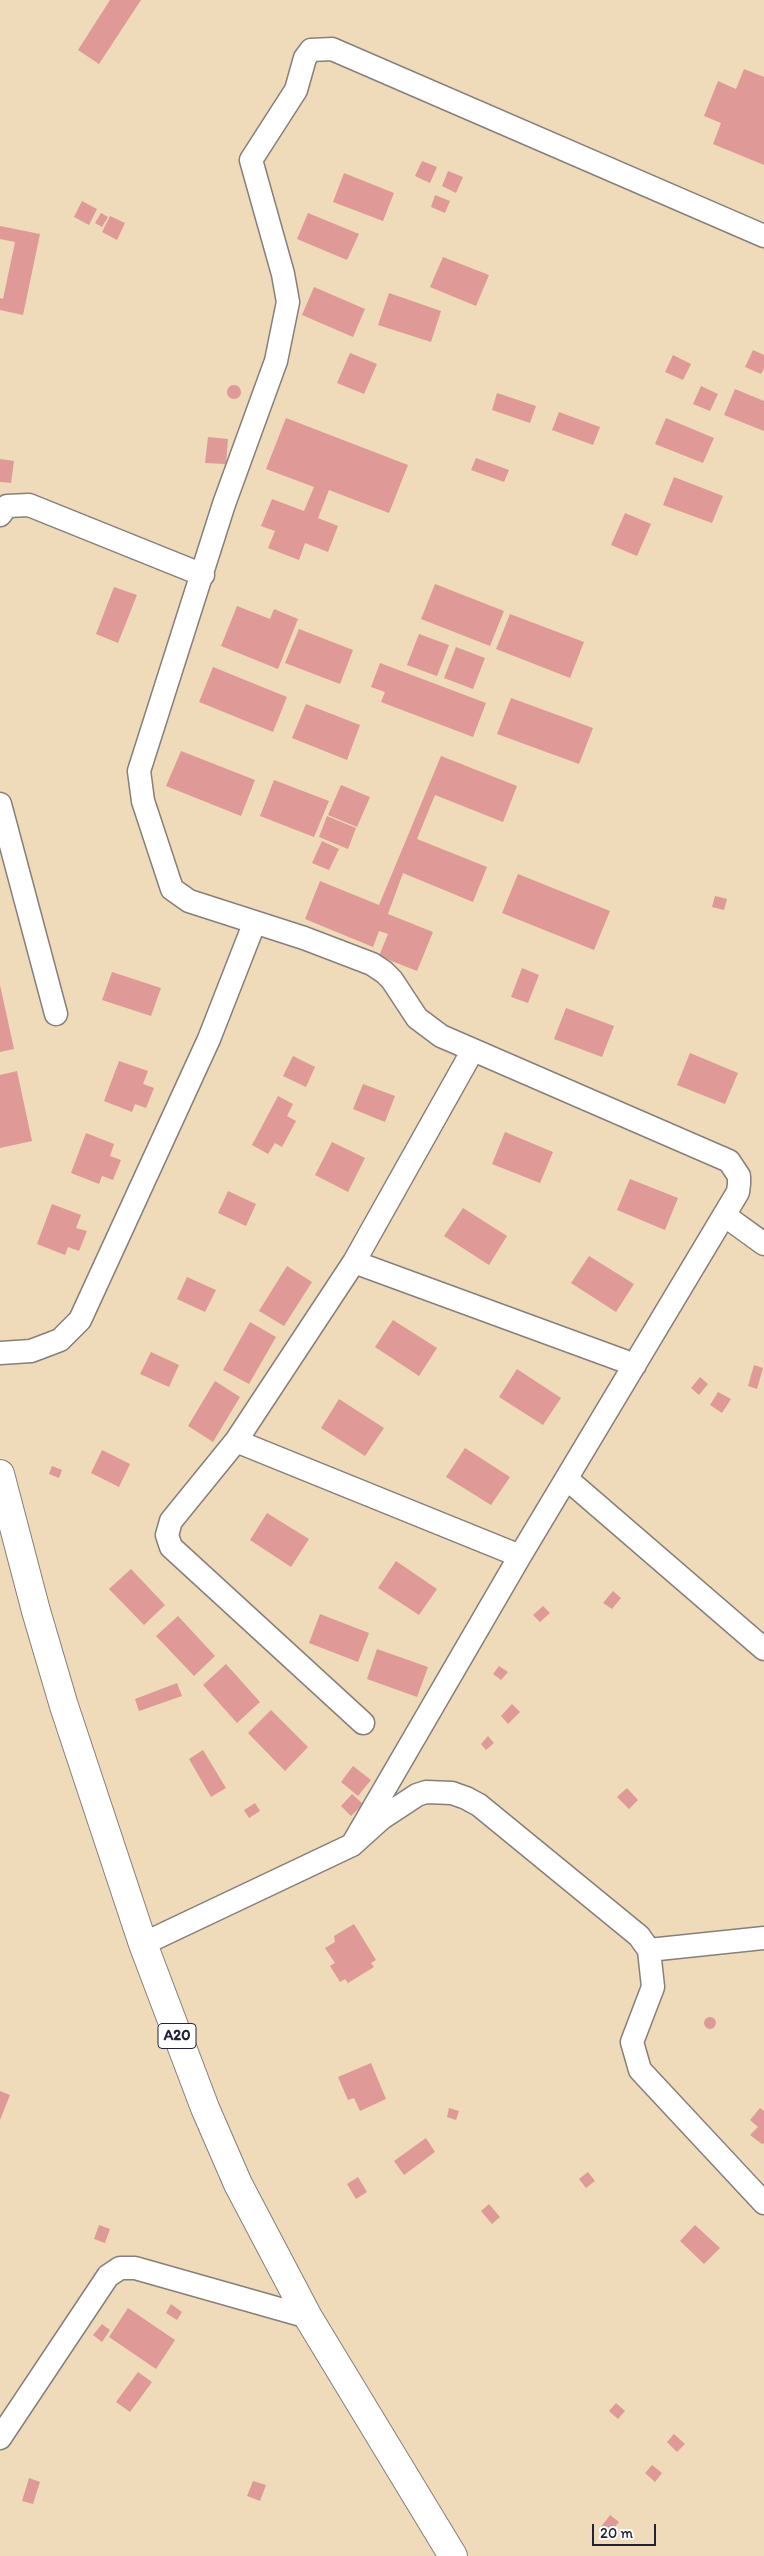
<!DOCTYPE html>
<html>
<head>
<meta charset="utf-8">
<style>
	body { margin:0 }
	#map { position:relative; width:764px; height:2556px; overflow:hidden; background:#efdbb9; font-family:Itim,sans-serif }
	canvas { display:block }
	.scale { position:absolute; left:592px; top:2524px; width:64px; height:22px; box-sizing:border-box; border:2px solid #22223b; border-top:0; padding-left:6px; font-size:15px; line-height:18px; white-space:nowrap; color:#22223b; -webkit-text-stroke:4px #fff; paint-order:stroke }
</style>
</head>
<body>
<div id="map">
<canvas width="764" height="2556"></canvas>
<div class="scale">20 m</div>
</div>
<script>
const g = document.querySelector('canvas').getContext('2d');
g.lineJoin = 'round';
function fillPath(path, color) {
  g.fillStyle = color;
  g.fill(path, 'evenodd');
}
function poly(rows) {
  const path = new Path2D();
  for (const r of rows) {
    if (r.length === 3) {
      path.moveTo(r[0] + r[2], r[1]);
      path.arc(r[0], r[1], r[2], 0, 2 * Math.PI);
      continue;
    }
    path.moveTo(r[0], r[1]);
    for (let i = 2; i < r.length; i += 2) path.lineTo(r[i], r[i + 1]);
  }
  return path;
}
function strokePath(path, color, width, dash) {
  g.strokeStyle = color;
  g.lineWidth = width;
  g.lineCap = dash ? 'butt' : 'round';
  g.setLineDash(dash || []);
  g.stroke(path);
}
function label(font, color, halo, rows, align = 'center') {
  g.font = font + ' Itim,sans-serif';
  g.lineWidth = 4;
  g.setLineDash([]);
  g.textBaseline = 'middle';
  g.strokeStyle = halo;
  g.fillStyle = color;
  for (const [text, x, y, turn = 0] of rows) {
    g.save();
    g.translate(x, y);
    g.rotate((+turn || 0) * Math.PI / 180);
    g.textAlign = isNaN(turn) ? turn : align;
    if (halo) g.strokeText(text, 0, 0);
    g.fillText(text, 0, 0);
    g.restore();
  }
}
const building = poly([
	[110,0,141,0,99,64,78,50],
	[744,69,764,77,764,165,713,144,721,123,704,116,718,81,736,89],
	[422,161,437,167,430,183,415,176],
	[448,171,463,177,456,193,442,186],
	[344,173,394,193,383,221,333,202],
	[435,195,450,201,445,213,431,207],
	[82,201,97,209,89,225,74,217],
	[101,213,108,217,102,227,95,223],
	[308,213,359,234,347,260,297,239],
	[110,216,125,223,117,240,102,232],
	[0,226,40,234,23,315,0,310,0,298,3,299,15,242,0,239],
	[443,257,489,275,476,306,430,287],
	[314,287,365,309,353,337,302,315],
	[389,293,441,311,431,342,378,325],
	[753,350,764,355,764,368,761,374,745,367],
	[350,353,377,364,364,394,337,383],
	[673,355,691,364,683,380,665,372],
	[234,392,7],
	[701,386,718,394,710,411,693,404],
	[735,389,764,401,764,431,724,415],
	[497,393,536,406,530,423,492,410],
	[559,412,600,427,593,445,552,430],
	[286,418,408,465,389,513,329,490,318,518,338,526,328,552,305,543,299,560,268,548,275,531,261,526,272,499,304,511,314,487,266,469],
	[666,418,714,438,703,463,655,444],
	[208,437,228,439,226,464,205,463],
	[476,458,509,470,504,482,471,470],
	[0,459,14,461,11,483,0,482],
	[674,477,723,496,712,523,663,505],
	[625,513,651,524,637,556,611,545],
	[435,584,504,611,490,646,421,619],
	[114,587,137,595,118,643,96,634],
	[237,606,270,619,274,609,298,619,278,669,221,646],
	[510,614,584,642,570,678,496,649],
	[299,629,353,650,340,684,285,663],
	[419,634,449,645,437,676,407,665],
	[456,647,485,658,473,689,444,678],
	[380,663,486,703,473,737,381,702,385,692,371,687],
	[213,667,287,697,273,732,199,702],
	[511,698,593,728,579,764,497,734],
	[306,704,360,725,347,760,292,738],
	[181,751,255,780,241,816,166,786],
	[441,756,517,786,503,822,435,795,417,839,487,867,473,902,403,873,388,914,433,932,417,971,379,956,388,934,379,931,373,947,305,919,320,881,379,905],
	[274,780,329,801,314,837,260,816],
	[341,785,370,797,357,827,328,815],
	[327,816,356,828,348,849,319,837],
	[322,841,339,849,329,870,312,863],
	[518,874,610,911,594,950,502,913],
	[715,896,727,899,724,910,712,907],
	[522,968,539,975,528,1003,511,997],
	[112,972,161,988,151,1016,102,1000],
	[0,985,14,1049,0,1052],
	[566,1008,614,1026,602,1057,554,1039],
	[690,1053,738,1073,725,1104,677,1085],
	[293,1056,315,1067,306,1087,283,1076],
	[119,1061,148,1071,143,1084,154,1088,146,1108,135,1104,132,1112,104,1101],
	[17,1071,32,1141,0,1148,0,1075],
	[363,1084,395,1096,385,1122,353,1109],
	[278,1096,293,1104,287,1116,296,1121,282,1147,275,1143,268,1154,252,1145],
	[505,1132,553,1152,540,1183,492,1164],
	[86,1133,114,1144,110,1156,121,1160,113,1180,102,1176,99,1184,71,1173],
	[332,1142,365,1158,348,1192,315,1175],
	[630,1179,678,1198,665,1230,617,1210],
	[228,1191,256,1204,246,1226,218,1213],
	[52,1204,81,1215,76,1228,87,1231,79,1251,68,1247,65,1255,37,1244],
	[463,1208,507,1236,489,1265,444,1236],
	[589,1256,634,1284,616,1312,571,1283],
	[287,1266,312,1282,284,1326,259,1311],
	[187,1277,216,1290,205,1312,177,1299],
	[393,1320,437,1348,419,1376,375,1347],
	[250,1322,276,1337,249,1384,223,1370],
	[151,1352,179,1365,169,1387,140,1374],
	[754,1365,763,1368,757,1389,748,1386],
	[517,1369,561,1398,543,1425,499,1397],
	[700,1377,708,1384,699,1395,691,1388],
	[215,1381,240,1397,213,1442,188,1426],
	[718,1392,731,1399,722,1413,710,1405],
	[339,1399,384,1428,365,1456,321,1428],
	[465,1448,510,1477,491,1505,446,1477],
	[102,1450,130,1464,119,1487,91,1473],
	[52,1466,62,1470,59,1478,49,1474],
	[267,1513,309,1539,291,1567,250,1540],
	[396,1561,437,1589,419,1615,378,1588],
	[131,1569,165,1605,144,1625,109,1589],
	[613,1591,621,1598,612,1609,603,1603],
	[543,1606,550,1613,540,1622,533,1615],
	[320,1614,369,1633,358,1662,309,1643],
	[178,1616,215,1656,194,1676,156,1636],
	[377,1649,428,1667,417,1697,367,1679],
	[226,1664,260,1702,237,1723,203,1685],
	[499,1666,508,1672,501,1680,493,1674],
	[177,1683,182,1696,139,1711,135,1699],
	[512,1704,520,1712,508,1724,501,1716],
	[271,1710,308,1747,285,1771,248,1733],
	[488,1736,494,1743,486,1750,481,1744],
	[203,1750,226,1788,211,1797,189,1759],
	[353,1766,371,1780,358,1796,341,1782],
	[627,1788,638,1800,629,1809,617,1797],
	[352,1794,363,1804,351,1816,341,1806],
	[255,1803,260,1811,249,1818,244,1810],
	[354,1924,376,1960,371,1963,374,1967,348,1983,345,1979,340,1982,330,1966,335,1963,325,1948,335,1942,334,1936],
	[710,2023,6],
	[371,2063,386,2099,360,2111,354,2098,348,2100,338,2077],
	[0,2091,10,2095,0,2120],
	[449,2108,459,2111,456,2120,447,2117],
	[760,2108,764,2111,764,2143,762,2144,750,2135,758,2127,750,2120],
	[426,2138,435,2152,404,2175,394,2161],
	[588,2172,595,2181,586,2188,579,2179],
	[358,2177,367,2192,356,2199,347,2184],
	[489,2204,500,2217,492,2224,481,2211],
	[99,2225,110,2229,105,2243,94,2239],
	[695,2225,720,2248,704,2264,680,2241],
	[171,2304,182,2312,177,2320,166,2313],
	[128,2308,175,2340,156,2369,109,2337],
	[102,2324,110,2330,102,2342,93,2335],
	[138,2372,152,2382,130,2412,116,2402],
	[616,2403,625,2411,618,2419,609,2411],
	[674,2434,685,2444,677,2452,667,2442],
	[652,2465,662,2473,655,2482,645,2473],
	[29,2478,40,2482,33,2504,22,2501],
	[253,2481,266,2485,260,2501,247,2496],
	[610,2515,619,2522,610,2533,601,2527]
]);
const minor = poly([
	[0,515,7,506,29,505,203,575],
	[0,804,56,1014],
	[724,1215,764,1244],
	[354,1262,635,1365],
	[0,1353,31,1351,60,1340,80,1320,209,1039,254,924],
	[236,1441,520,1556],
	[567,1479,764,1649],
	[363,1723,171,1547,167,1535,171,1521,236,1441,354,1262,473,1050],
	[352,1845,520,1556,738,1192,739,1184,739,1176,729,1161,441,1036,417,1018,392,980,384,972,372,964,304,938,189,901,172,889,143,801,139,771,224,504,276,361,288,302,283,274,251,160,296,90,305,58,311,50,332,49,764,236],
	[143,1944,352,1845,382,1818,417,1795,426,1792,452,1793,466,1798,479,1805,639,1936,649,1950,653,1987,632,2042,640,2070,764,2203],
	[649,1950,764,1938],
	[0,2438,108,2276,120,2268,135,2268,308,2317]
]);
const major = poly([
	[0,1474,36,1611,64,1706,143,1944,205,2108,238,2184,308,2317,453,2556]
]);
const shields = [
	[177,2036,38]
];
const shieldNames = [
	["A20",177,2036]
];
fillPath(building, '#df9996');
strokePath(minor, '#887e7a', 25);
strokePath(major, '#887e7a', 30);
strokePath(minor, '#fff', 22);
strokePath(major, '#fff', 28);
for (const [x, y, w] of shields) {
  const box = new Path2D();
  box.roundRect(x - w / 2, y - 12.5, w, 25, 4);
  g.fillStyle = '#fff';
  g.fill(box);
  strokePath(box, '#22223b', 1);
}
label('bold 15px', '#22223b', null, shieldNames);
</script>
</body>
</html>
